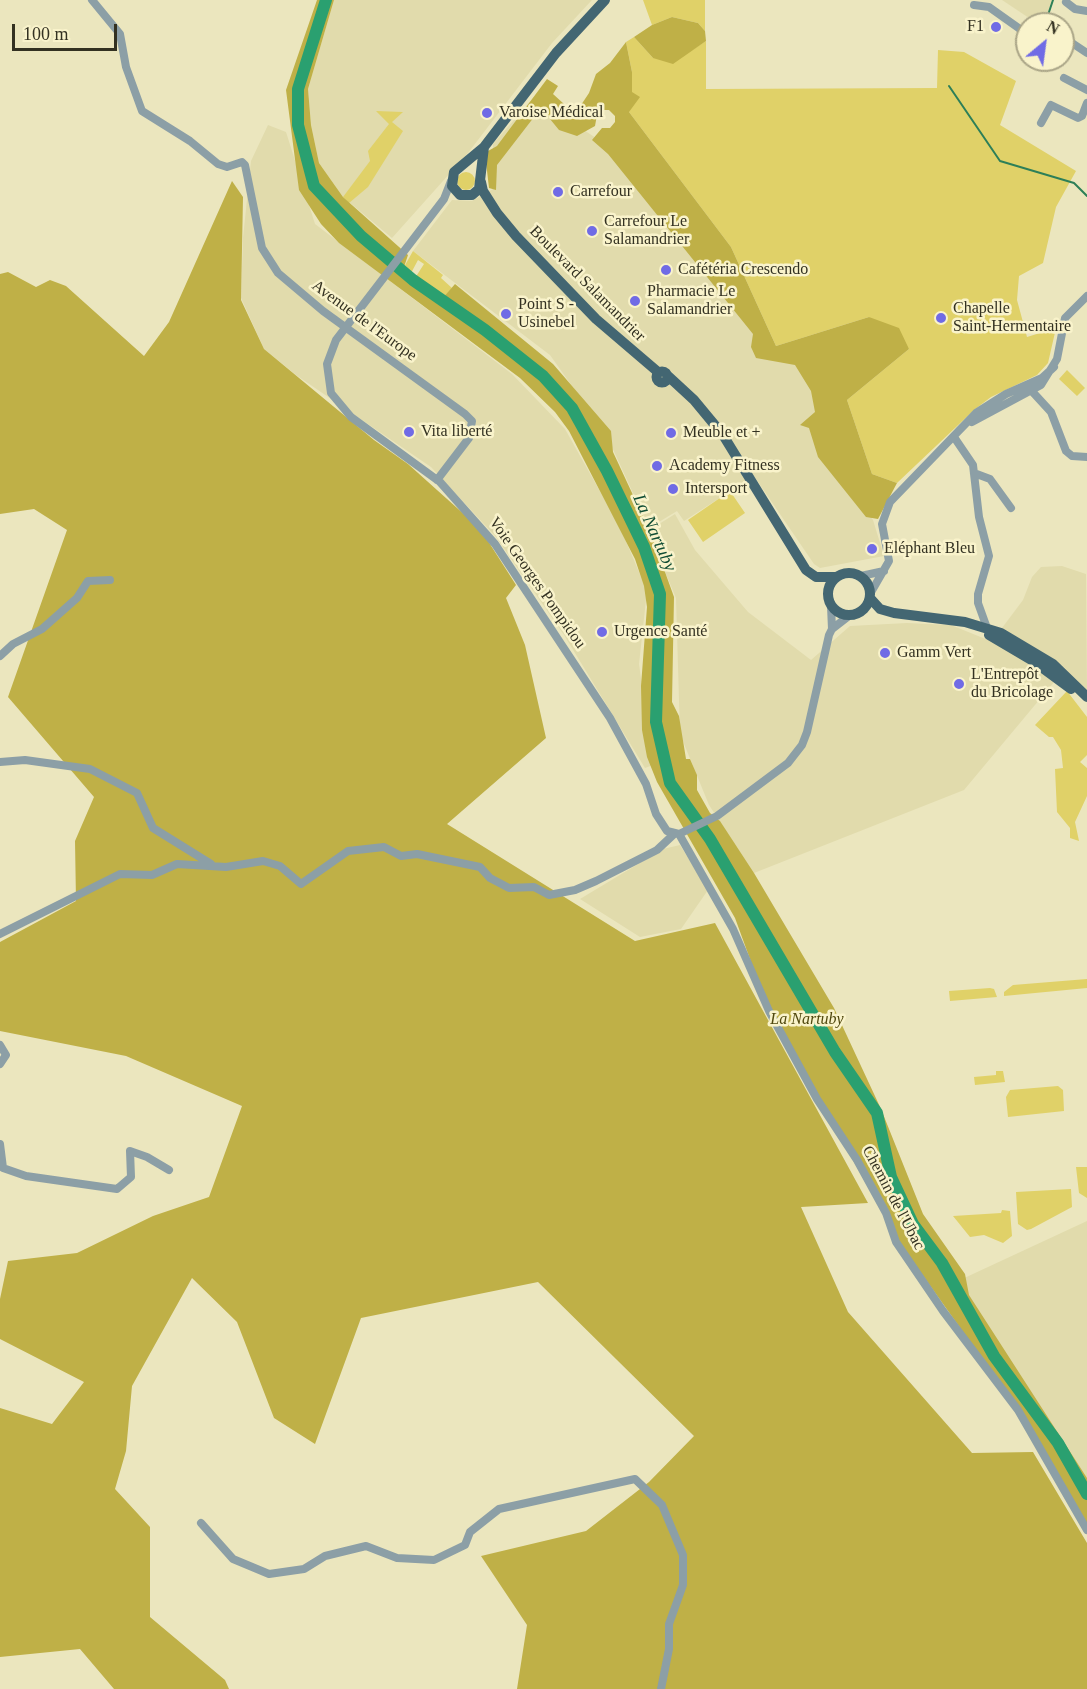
<!DOCTYPE html>
<html>
<head>
<meta charset="utf-8">
<style>
	body { margin:0 }
	#map { position:relative; width:1087px; height:1689px; overflow:hidden; background:#ebe6be; font-family:"Times New Roman",serif }
	canvas { display:block }
	.north { position:absolute; left:1015px; top:12px; width:60px; height:60px; box-sizing:border-box; background:#f9f3cb; border:2px solid #aaa587; border-radius:50%; rotate:29deg; font-size:16px; font-weight:700; line-height:24px; text-align:center; color:#333121 }
	.north::after { content:''; display:block; margin:auto; width:21px; height:27px; background:#706be5; clip-path:polygon(50% 0,100% 100%,50% 72%,0 100%) }
	.scale { position:absolute; left:12px; top:24px; width:105px; height:27px; box-sizing:border-box; border:3px solid #333121; border-top:0; padding-left:8px; font-size:18px; line-height:21px; white-space:nowrap; color:#333121; -webkit-text-stroke:4px #f9f3cb; paint-order:stroke }
</style>
</head>
<body>
<div id="map">
<canvas width="1087" height="1689"></canvas>
<div class="north">N</div>
<div class="scale">100 m</div>
</div>
<script>
const g = document.querySelector('canvas').getContext('2d');
g.lineJoin = 'round';
function fillPath(path, color) {
  g.fillStyle = color;
  g.fill(path, 'evenodd');
}
function poly(rows) {
  const path = new Path2D();
  for (const r of rows) {
    if (r.length === 3) {
      path.moveTo(r[0] + r[2], r[1]);
      path.arc(r[0], r[1], r[2], 0, 2 * Math.PI);
      continue;
    }
    path.moveTo(r[0], r[1]);
    for (let i = 2; i < r.length; i += 2) path.lineTo(r[i], r[i + 1]);
  }
  return path;
}
function strokePath(path, color, width, dash) {
  g.strokeStyle = color;
  g.lineWidth = width;
  g.lineCap = dash ? 'butt' : 'round';
  g.setLineDash(dash || []);
  g.stroke(path);
}
function label(font, color, halo, rows, align = 'center') {
  g.font = font + ' "Times New Roman",serif';
  g.lineWidth = 5;
  g.setLineDash([]);
  g.textBaseline = 'middle';
  g.strokeStyle = halo;
  g.fillStyle = color;
  for (const [text, x, y, turn = 0] of rows) {
    g.save();
    g.translate(x, y);
    g.rotate((+turn || 0) * Math.PI / 180);
    g.textAlign = isNaN(turn) ? turn : align;
    if (halo) g.strokeText(text, 0, 0);
    g.fillText(text, 0, 0);
    g.restore();
  }
}
const built = poly([
	[334,0,592,0,552,43,468,153,392,238,343,197,319,163,311,125,308,89],
	[1002,0,1052,0,1044,24,1038,24],
	[534,97,605,144,774,348,797,362,823,408,812,433,873,520,884,556,820,568,814,564,754,476,684,521,677,511,649,528,606,434,550,355,413,251,452,200,472,201,493,189,493,144],
	[268,125,286,132,315,224,512,374,565,429,620,527,647,591,639,664,653,765,645,768,564,635,496,537,431,467,296,375,264,349,241,298,243,238,251,161],
	[675,514,695,550,748,612,811,660,850,626,907,623,951,625,988,640,997,628,1002,628,1023,600,1032,577,1041,567,1062,566,1086,574,1087,699,1055,681,964,790,754,873,709,805,680,734,676,598,648,531],
	[680,845,708,890,681,929,640,937,580,899,663,849],
	[1087,1221,1087,1478,1010,1369,960,1280]
]);
const green = poly([
	[643,0,705,0,705,31,698,23,672,17,652,25],
	[634,37,653,58,692,50,706,41,706,89,937,88,938,50,964,52,1016,81,1000,125,1076,171,1056,207,1043,263,1019,276,1017,300,1027,337,1056,328,1048,363,1037,375,991,397,974,410,897,483,872,474,847,400,909,349,869,317,776,346,731,247,629,112,632,72,626,42],
	[376,111,403,112,392,122,403,131,368,187,349,203,343,197,370,161,368,151,389,124],
	[466,181,9],
	[413,251,443,275,441,278,452,288,443,299,415,278,424,264,418,260,410,275,404,267],
	[1067,370,1085,388,1077,396,1059,379],
	[730,491,745,513,703,542,688,520],
	[1067,691,1087,717,1087,755,1080,762,1087,768,1087,796,1075,822,1079,841,1070,838,1070,828,1057,812,1055,769,1063,768,1061,750,1053,737,1049,737,1035,725],
	[1087,979,1087,988,1004,996,1004,992,1013,985],
	[990,988,994,989,997,997,950,1001,949,991],
	[996,1071,1003,1071,1005,1082,975,1085,974,1077,996,1075],
	[1058,1086,1063,1090,1064,1111,1008,1117,1006,1097,1010,1090],
	[1076,1167,1087,1167,1087,1198,1079,1193],
	[1071,1189,1072,1207,1031,1229,1027,1230,1018,1224,1016,1192],
	[1002,1210,1010,1211,1012,1236,1003,1243,984,1235,970,1237,953,1216,1001,1213]
]);
const forest = poly([
	[317,0,334,0,308,89,311,125,319,163,343,197,408,255,404,267,410,275,442,299,455,284,553,364,611,431,613,452,652,536,674,597,672,702,679,716,686,759,690,759,697,775,697,790,710,813,720,821,754,873,834,1008,881,1109,923,1214,965,1274,969,1295,1087,1478,1087,1530,1020,1412,899,1242,769,1011,735,918,657,782,647,757,642,730,641,686,647,607,644,586,635,559,569,431,555,412,520,378,339,243,321,224,299,190,286,90],
	[672,17,698,23,705,31,706,41,673,64,653,58,634,37,652,25],
	[626,42,632,72,632,92,640,97,629,112,731,247,776,346,869,317,899,328,909,349,847,400,872,474,897,483,878,519,866,517,818,457,809,428,800,425,815,412,811,391,795,365,756,358,751,347,753,334,608,154,592,140,602,128,610,128,615,122,615,116,609,110,602,110,597,115,595,126,577,136,559,130,541,108,497,165,496,190,489,188,486,162,488,151,497,146,547,79,558,86,553,94,575,114,589,93,596,74,610,63],
	[232,181,243,197,241,300,264,349,374,440,408,464,466,516,488,541,516,585,506,598,525,645,546,738,447,824,635,941,715,923,868,1203,801,1207,848,1312,972,1453,1033,1452,1087,1543,1087,1689,517,1689,527,1625,481,1556,586,1531,649,1482,694,1436,538,1282,361,1318,315,1444,274,1418,237,1322,192,1278,132,1386,126,1451,115,1489,150,1527,150,1617,225,1680,229,1689,114,1689,80,1649,0,1657,0,1408,52,1424,84,1382,0,1339,0,1299,8,1261,77,1253,153,1216,209,1197,242,1106,126,1056,0,1031,0,942,76,901,75,841,94,797,8,697,67,530,34,509,0,514,0,274,8,272,36,287,50,280,66,286,144,356,169,322]
]);
const stream = poly([
	[1045,24,1053,0],
	[949,86,1000,161,1074,183,1087,196]
]);
const river = poly([
	[326,0,298,89,298,125,314,186,361,236,413,280,485,330,543,376,572,408,607,471,644,547,660,594,656,722,670,783,710,839,835,1052,877,1113,891,1177,913,1224,942,1263,994,1356,1058,1443,1087,1494]
]);
const minor = poly([
	[92,0,120,34,126,67,142,111,190,141,218,164,227,167,242,162,245,165,262,248,278,273,323,311,465,414,472,421,469,438,437,480],
	[1066,2,1075,9,1087,11],
	[974,5,989,7,1027,34],
	[1063,37,1087,53],
	[1064,78,1087,90],
	[1041,123,1051,105,1078,118,1082,116,1087,103],
	[451,181,444,199,336,340,327,364,331,393,351,417,440,482,495,544,610,718,646,784,656,814,667,831,679,834,717,816,788,763,802,745,807,732,829,635,832,629,850,615],
	[1029,388,1051,412,1066,451,1072,456,1087,457],
	[972,422,1041,385,1057,359,1065,318,1087,296],
	[954,437,973,465,979,517,989,556,978,594,978,603,987,628],
	[974,473,990,479,1011,508],
	[861,576,884,571],
	[870,594,889,561,882,524,890,502,976,413,1006,394,1042,378,1054,367],
	[831,606,832,629],
	[0,656,13,644,42,629,77,598,88,581,110,580],
	[0,762,25,760,90,769,137,793,153,828,211,864],
	[679,834,733,929,769,1011,817,1099,857,1160,886,1213,896,1242,943,1311,1018,1410,1087,1530],
	[0,934,120,874,152,875,177,864,226,867,263,861,280,866,301,884,348,851,384,847,401,856,417,854,480,867,490,878,509,888,534,887,549,895,575,890,596,881,657,850,673,835],
	[0,1045,6,1055,0,1064],
	[0,1144,3,1168,26,1176,117,1189,131,1177,130,1151,147,1157,169,1170],
	[201,1523,233,1559,269,1574,304,1569,325,1556,366,1546,397,1558,434,1560,465,1545,470,1532,499,1509,635,1479,662,1505,683,1555,683,1585,669,1624,669,1649,661,1689]
]);
const major = poly([
	[484,147,479,189,472,195,460,195,452,186,454,172,484,147,556,53,605,0],
	[481,182,483,191,497,213,516,236,596,319,658,372],
	[662,377,5.5],
	[668,376,694,400,723,435,806,570,816,577,836,577],
	[849,594,21],
	[870,598,880,609,894,613,965,622,1001,633,1053,664,1087,697],
	[989,635,1033,661,1071,689]
]);
const markers = [
	[996,27,6,"#706be5"],
	[487,113,6,"#706be5"],
	[558,192,6,"#706be5"],
	[592,231,6,"#706be5"],
	[666,270,6,"#706be5"],
	[635,301,6,"#706be5"],
	[506,314,6,"#706be5"],
	[941,318,6,"#706be5"],
	[409,432,6,"#706be5"],
	[671,433,6,"#706be5"],
	[657,466,6,"#706be5"],
	[673,489,6,"#706be5"],
	[872,549,6,"#706be5"],
	[602,632,6,"#706be5"],
	[885,653,6,"#706be5"],
	[959,684,6,"#706be5"]
];
const poiNames = [
	["F1",984,27,"right"],
	["Varoise Médical",499,113],
	["Carrefour",570,192],
	["Carrefour Le",604,222],
	["Salamandrier",604,240],
	["Cafétéria Crescendo",678,270],
	["Pharmacie Le",647,292],
	["Salamandrier",647,310],
	["Point S -",518,305],
	["Usinebel",518,323],
	["Chapelle",953,309],
	["Saint-Hermentaire",953,327],
	["Vita liberté",421,432],
	["Meuble et +",683,433],
	["Academy Fitness",669,466],
	["Intersport",685,489],
	["Eléphant Bleu",884,549],
	["Urgence Santé",614,632],
	["Gamm Vert",897,653],
	["L'Entrepôt",971,675],
	["du Bricolage",971,693]
];
const streetNames = [
	["Boulevard Salamandrier",587,284,45],
	["Avenue de l'Europe",364,321,36],
	["Voie Georges Pompidou",537,583,55],
	["Chemin de l'Ubac",893,1198,62]
];
const parkNames = [
	["La Nartuby",807,1020]
];
const waterNames = [
	["La Nartuby",654,533,66]
];
fillPath(built, '#e1dbac');
fillPath(green, '#e0d168');
fillPath(forest, '#bfb047');
strokePath(stream, '#2d7f58', 2);
strokePath(river, '#2aa070', 12);
strokePath(minor, '#8c9fa6', 8);
strokePath(major, '#436672', 10);
for (const [x, y, r, color] of markers) {
  const dot = new Path2D();
  dot.arc(x, y, r, 0, 2 * Math.PI);
  g.fillStyle = color;
  g.fill(dot);
  strokePath(dot, '#f9f3cb', 2);
}
label('16px', '#333121', '#f9f3cb', poiNames, 'left');
label('16px', '#333121', '#f9f3cb', streetNames);
label('italic 16px', '#50480e', '#f9f3cb', parkNames);
label('italic 18px', '#104d34', '#f9f3cb', waterNames);
</script>
</body>
</html>
